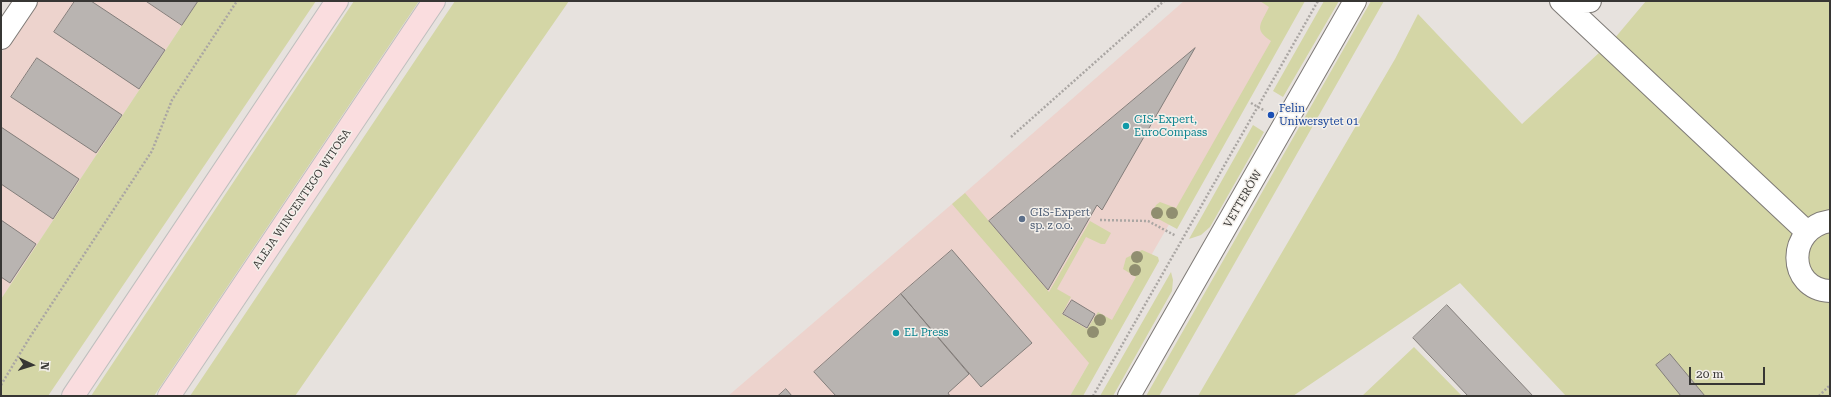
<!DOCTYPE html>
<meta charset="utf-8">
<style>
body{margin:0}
#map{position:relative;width:1831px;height:397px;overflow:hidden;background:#e7e2de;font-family:"Roboto Serif",serif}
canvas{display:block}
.frame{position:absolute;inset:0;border:2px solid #373634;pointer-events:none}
.north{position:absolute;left:12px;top:345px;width:40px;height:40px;-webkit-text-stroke:3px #f4f0eb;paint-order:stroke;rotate:94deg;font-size:11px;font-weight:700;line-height:16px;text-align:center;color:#373634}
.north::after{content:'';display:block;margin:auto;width:14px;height:18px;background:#373634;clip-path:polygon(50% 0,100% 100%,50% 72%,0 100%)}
.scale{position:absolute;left:1689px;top:367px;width:76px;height:18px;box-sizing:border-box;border:2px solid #373634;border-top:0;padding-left:5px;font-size:12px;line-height:14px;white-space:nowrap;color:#373634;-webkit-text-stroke:3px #f4f0eb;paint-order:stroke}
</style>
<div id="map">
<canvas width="1831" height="397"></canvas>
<div class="frame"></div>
<div class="north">N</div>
<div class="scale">20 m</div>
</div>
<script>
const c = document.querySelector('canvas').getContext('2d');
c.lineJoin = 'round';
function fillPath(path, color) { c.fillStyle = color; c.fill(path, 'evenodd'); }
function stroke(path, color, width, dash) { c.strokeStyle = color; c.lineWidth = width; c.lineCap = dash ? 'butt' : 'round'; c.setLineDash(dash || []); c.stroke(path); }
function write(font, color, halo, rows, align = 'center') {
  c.font = font + ' "Roboto Serif",serif'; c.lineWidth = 3; c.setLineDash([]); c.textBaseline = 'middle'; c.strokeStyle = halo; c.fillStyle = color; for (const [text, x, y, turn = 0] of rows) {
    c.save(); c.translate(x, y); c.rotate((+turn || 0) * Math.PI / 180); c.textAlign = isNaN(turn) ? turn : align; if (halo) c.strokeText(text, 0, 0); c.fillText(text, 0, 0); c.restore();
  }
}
const industrial = new Path2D(`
 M36,1h162l-197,298v-246z
 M1184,1h87l6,36 -207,359h-342l224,-192z`);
const green = new Path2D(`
 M198,1h118l-268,395h-47v-97z
 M354,1h65l-265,395h-63z
 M455,1h114l-274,395h-105z
 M1260,1h45l-128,228 -26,-14 5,-10 4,-3 16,6 95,-167c-18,-12 -10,-17 -2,-34z
 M1324,1h15l-56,96 -10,-6z
 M1371,1h13l-225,395h-13z
 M1646,1h184v395h-264l-106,-113 -167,113h-95l197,-337 23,-45 104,110 92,-85z
 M1253,125l11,7 -54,95 -9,8 -12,4z
 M965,193l84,99 41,-71 21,12 -6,11h-4l-15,-7 -29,52 14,8 -9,17 25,15 11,-17 14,8 24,-43 -13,-8 3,-11 16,-8 16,7 1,4 -76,135h-13l19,-33 -137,-159z
 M1171,272l2,8 -1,11 -59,105h-13z
 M1414,347l48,49h-100z`);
const building = new Path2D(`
 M75,1h16l74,49 -26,39 -85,-57z
 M146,1h52l-16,24z
 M1195,48l-93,162 -5,-5 -49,85 -59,-69z
 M37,58l85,57 -26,38 -85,-56z
 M1,127l78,52 -26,40 -52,-35z
 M1,220l35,24 -26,39 -9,-6z
 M952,250l80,93 -51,44 -80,-93z
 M901,294l68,80 -21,19 2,3h-114l-22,-24z
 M1072,300l23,14 -8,14 -24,-14z
 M1447,305l86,91h-65l-55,-58z
 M1670,354l35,42h-24l-25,-31z
 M786,389l6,7h-14z`);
const path = new Path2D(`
 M1251,103l14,8
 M1011,137l153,-136
 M1100,220l48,1 28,15
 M1,385l29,-48 122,-186 20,-51 65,-99
 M1093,396l225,-395
 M1819,396l11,-11`);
const minor = new Path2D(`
 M1561,1l246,231
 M1562,2l28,-1
 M1,38l25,-37
 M1830,221c-44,7 -43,68 0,70
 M1129,396l226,-395`);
const major = new Path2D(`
 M73,396l264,-395
 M169,396l265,-395`);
const trees = [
 [1157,213],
 [1172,213],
 [1137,257],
 [1135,270],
 [1100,320],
 [1093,332]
];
const markers = [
 [1271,115,4,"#1a4fb4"],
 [1126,126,4,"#0f9aa8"],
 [1022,219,4,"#5c6f8a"],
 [896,333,4,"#0f9aa8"]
];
const transitNames = [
 ["Felin",1279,109],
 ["Uniwersytet 01",1279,122]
];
const cultureNames = [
 ["GIS-Expert,",1134,120],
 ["EuroCompass",1134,133],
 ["EL Press",904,333]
];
const streetNames = [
 ["ALEJA WINCENTEGO WITOSA",302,199,-56],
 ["VETTERÓW",1243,199,-60]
];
const serviceNames = [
 ["GIS-Expert",1030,213],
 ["sp. z o.o.",1030,226]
];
fillPath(industrial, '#edd3cd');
fillPath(green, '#d4d6a6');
fillPath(building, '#b9b4b1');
stroke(building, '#837e7b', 1);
stroke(minor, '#7e7a76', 24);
stroke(major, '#bfbfbe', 24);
stroke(path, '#aaa6a3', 2.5, [2, 2]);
stroke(minor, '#fff', 22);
stroke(major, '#fadddf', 22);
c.fillStyle = '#908e70';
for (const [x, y] of trees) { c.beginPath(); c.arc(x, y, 6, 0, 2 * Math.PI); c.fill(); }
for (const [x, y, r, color] of markers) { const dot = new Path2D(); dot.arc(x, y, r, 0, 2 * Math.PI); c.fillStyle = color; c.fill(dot); stroke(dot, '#f4f0eb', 1.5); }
write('11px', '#164399', '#f4f0eb', transitNames, 'left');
write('11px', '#0d838f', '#f4f0eb', cultureNames, 'left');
write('11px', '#373634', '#f4f0eb', streetNames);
write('11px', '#4e5e75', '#f4f0eb', serviceNames, 'left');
</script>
